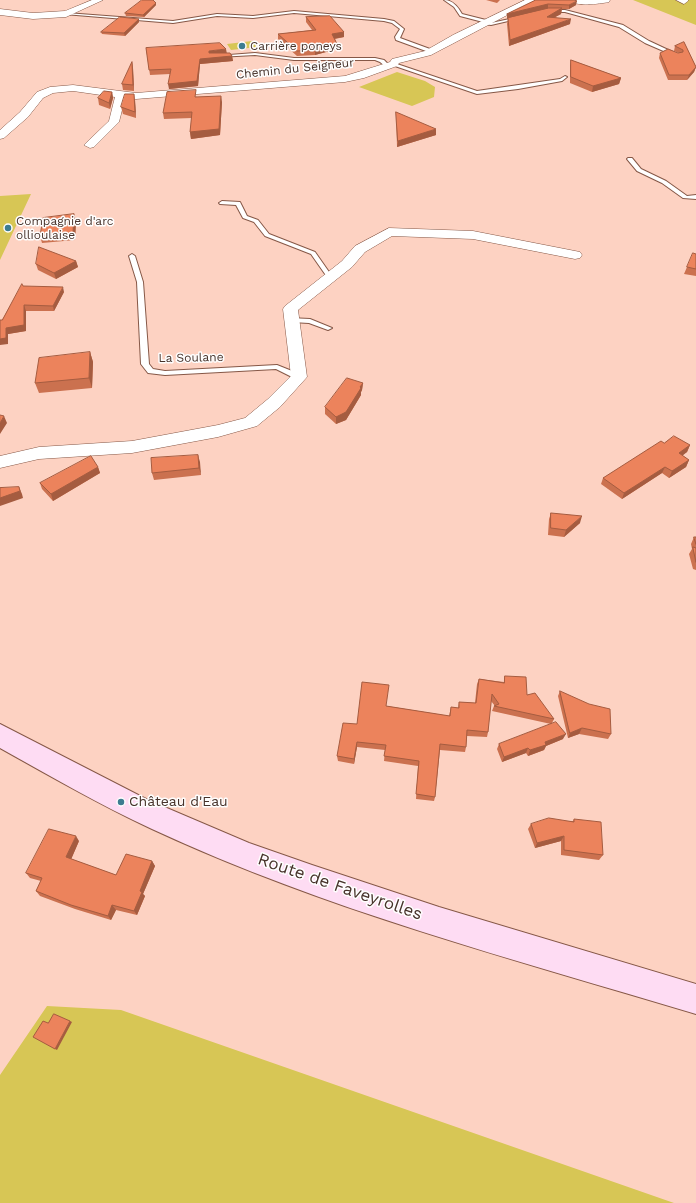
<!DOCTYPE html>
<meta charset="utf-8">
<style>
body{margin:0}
canvas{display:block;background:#fdd2c2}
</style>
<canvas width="696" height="1203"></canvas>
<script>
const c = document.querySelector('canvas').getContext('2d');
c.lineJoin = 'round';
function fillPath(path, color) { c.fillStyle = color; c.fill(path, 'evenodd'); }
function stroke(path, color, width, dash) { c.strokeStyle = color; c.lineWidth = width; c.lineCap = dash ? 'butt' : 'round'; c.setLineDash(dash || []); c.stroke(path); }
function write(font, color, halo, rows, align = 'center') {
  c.font = font + ' "Work Sans",sans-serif'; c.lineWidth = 3; c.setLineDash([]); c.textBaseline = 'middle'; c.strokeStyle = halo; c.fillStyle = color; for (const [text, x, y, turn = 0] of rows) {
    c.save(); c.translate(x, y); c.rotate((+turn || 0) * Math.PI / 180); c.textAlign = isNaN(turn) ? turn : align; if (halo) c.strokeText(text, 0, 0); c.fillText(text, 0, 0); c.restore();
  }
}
const green = new Path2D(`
 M633,0h63v25z
 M252,41l5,6 -26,3 -4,-6z
 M397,72l28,9 10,6 -1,10 -22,9 -53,-19z
 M31,194l-31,66v-64z
 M47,1006l74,4 553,193h-674v-128z`);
const lane = new Path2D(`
 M444,0c9,0 14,7 18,14l24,6 1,2 4,1 28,-6 2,1 -30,7 -6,-1 -2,-2 -23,-6 -6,-9z
 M548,10h17l58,15 26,16 30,14 -4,1 -30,-13 -26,-16 -54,-15h-18z
 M294,11l90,8 10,2 10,8 -4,9 30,11v4l-4,1v-3l-30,-11 -1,-3 5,-8 -8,-6 -8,-2 -90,-8 -41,5 -36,-2 -44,7 -109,-9 2,-1 107,8 44,-7 36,2z
 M255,53l39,5h81l9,2 6,6 -4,1 -6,-5 -5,-2h-81l-39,-5 -37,2 -2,-1z
 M394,63l83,28 83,-12 5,-3 2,1 -5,4 -44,8 -41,5 -85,-29z
 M628,158h4l9,11 25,12 21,15 9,-1v4l-13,-1 -21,-15 -25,-12 -10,-12z
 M222,201l18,1 7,14 11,4 11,14 46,18 14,20 6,5 -3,2 -7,-5 -14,-20 -46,-18 -11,-14 -11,-4 -7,-13 -16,-1 -1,-1z
 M132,254l3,2 8,26 6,82 4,5 12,2 112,-6 25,10v4h-6l-20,-10 -111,6 -17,-2 -7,-9 -4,-82 -8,-26z
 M289,318l21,1 22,9 -4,2 -19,-7 -17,-1 -4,-2z`);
const street = new Path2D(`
 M92,0h11l-37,17 -33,2 -33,-4v-6l33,4 32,-2z
 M525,0h11l-105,55 -32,8 -2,3 -33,12 -19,4 -209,17 -11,-1 -6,24 -25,25 -4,1 -6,-3 25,-24 6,-24 -42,-6 -20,2 -10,5 -15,19 -24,21 -4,1v-9l20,-18 17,-20 13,-5 23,-2 63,8 209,-17 45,-14 2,-3 33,-8 28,-16z
 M567,0h43l-1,2c-10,2 -34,5 -42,-2z
 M676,0h12v1l-4,3z
 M389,228l84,3 102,20 5,1 2,3 -2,3 -5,1 -102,-20 -81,-3 -27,16 -13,15 -54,43 9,67 -27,30 -23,19 -39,11 -86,16 -93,6 -39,9v-12l39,-9 93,-6 86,-16 27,-7 23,-19 23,-23 -8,-67 2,-3 57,-45 13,-15z`);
const secondary = new Path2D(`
 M0,724l148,76 101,43 63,22 127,42 257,77v30c-183,-55 -370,-104 -544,-185 -52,-24 -102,-53 -152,-81z`);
const wall = new Path2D(`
 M486,0h14l-3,3z
 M536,0l40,5 -7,4h-7l-1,5 -6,3 15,7 -61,22 -2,-22 1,-6 -1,1v-5z
 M156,3v2l-12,12 -18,-1 -1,-3z
 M306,17l38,15v5l-9,2 2,5v5l-22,6 -18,1 -19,-17v-5l34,-4 -6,-8z
 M139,19v3l-14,14 -23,-2 -1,-2z
 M684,42l12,25 -2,5 -7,8h-19l-9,-22 1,-5h19l-5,-2 1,-5z
 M146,48l81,5 5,3 1,5 -33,3 -2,22 -29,3 1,-15 -20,1z
 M571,60l50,18 -2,6 -27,8 -22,-9v-17z
 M132,62l1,6 1,23 -11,-1 -1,-6z
 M112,92l1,6 -3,11 -11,-4 -1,-7z
 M197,96l-1,1 26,5 -2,33 -29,4 -1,-7 2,-14 -28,1 -1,-6z
 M135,100l1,18 -13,-4 -2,-7z
 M396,112l40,23 -39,12z
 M76,221l-1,19 -33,3 -2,-7z
 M696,254v22l-12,-2 3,-7z
 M76,261l2,6 -22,12 -18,-9 -2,-6z
 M23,286l41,6 -10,19h-28v20l-18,3v10l-6,-24z
 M90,352l3,10 -1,26 -53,5 -4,-10z
 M363,383l-1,7 -1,2v3l-15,25 -10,4 -11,-10v-7z
 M664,443l26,2 -3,7 -5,3 7,5 -3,7 -17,11 -7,-5 -40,26 -21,-15 2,-6z
 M198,455l3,20 -47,5 -2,-7z
 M98,467l2,6 -47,28 -11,-12 -2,-6z
 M551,513l29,10 -16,14 -16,-2 1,-16z
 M694,537h2v33l-3,-1 -4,-15 3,-5 -1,-5z
 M505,676l49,43 -2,4 11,16 -17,7 -2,4 -16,6 -2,-3 -24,9 -5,-13 2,-5 52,-20 -59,-13 2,-5h1l-4,-5 -3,31 -1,5 -20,-1 -1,11 -1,5 -25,-2 -5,47 -1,4 -18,-2 2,-33 -34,-5 1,-11 -28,-3 -3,17 -16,-3 -1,-5 20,-32 30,-18 62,10 2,-9 7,1 1,-6 16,1 2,-19 2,-5 25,3z
 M560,691l51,43 -3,5 -29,-5 -11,4 -10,-42z
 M574,819l29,36 -4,5 -38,-5v-14l-26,7 -7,-19 3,-5 42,-3z
 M79,841l-8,18 45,16 36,-14 3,5 -12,28 2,2 -8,19 -21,-5 -5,10 -36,-11 -35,-13 -4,-5 5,-10 -11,-3 -4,-5z`);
const shadedWall = new Path2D(`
 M577,1l-1,4 -7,4v-4z
 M156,3v2l-12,12 -1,-2z
 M548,4v5l-41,10v-5z
 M562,8l-1,6 -15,8 1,-5z
 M139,19v3l-14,14 -1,-3z
 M571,19l-1,5 -61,22 1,-6z
 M344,32v5l-12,2v-5z
 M337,44v5l-22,6v-5z
 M226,49l1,5 5,2 1,5 -33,3 -2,22 -29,3 -1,-5 32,-25 9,-6v-2z
 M132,62l1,6 1,23 -1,-6z
 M696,67l-2,5 -7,8 2,-5z
 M621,78l-2,6 -27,8 1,-6z
 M112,92l1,6 -3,11 -1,-6z
 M134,94l1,6 1,18 -1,-6z
 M221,96l1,6 -2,33 -29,4 -1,-7z
 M436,129v6l-39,12 1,-6z
 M74,214l2,7 -1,19 -2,-7z
 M76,261l2,6 -22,12 -2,-6z
 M63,287l1,5 -10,19 -1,-5z
 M24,305l2,6v20l-18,3v10l-8,1v-6l6,-11z
 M90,352l3,10 -1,26 -3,-10z
 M363,383l-1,7 -1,2v3l-15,25 -10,4v-7l24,-30z
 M4,416l3,7 -7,11v-11z
 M690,445l-3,7 -10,8 2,-7z
 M198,455l2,7 1,13 -2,-7z
 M689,460l-3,7 -17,11 3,-7z
 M98,467l2,6 -47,28 -2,-7z
 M665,467l-3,6 -40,26 2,-6z
 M19,487l3,7 1,4 -23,8v-8z
 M582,516l-2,7 -16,14 2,-7z
 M582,728l-3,6 -11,4 2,-5z
 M566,734l-3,5 -17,7 -2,4 -16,6 2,-6 15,-8z
 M357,742v5l-3,17v-5z
 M528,748l-2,5 -24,9 2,-5z
 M76,836l3,5 -9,21 -4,-5z
 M564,836l-3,5 -26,7 2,-5z
 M152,861l3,5 -12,28 2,2 -8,19 -3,-4 6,-20z
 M112,905l4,5 -5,10 -3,-4z
 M70,1021l2,1 -15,28 -2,-1z`);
const building = new Path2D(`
 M142,0h11l3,3 -13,12 -18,-2z
 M536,0h38l3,1 -8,4 -21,-1 -41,10z
 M549,8h13l-15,9 24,2 -61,21 -2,-22z
 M330,16l14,16 -12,2 5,10 -22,6 -18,1 -19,-17 38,-4 -10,-13z
 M120,17l19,2 -15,14 -23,-1z
 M684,42l12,25 -7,8h-20l-9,-22 8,-4 10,4 5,-1v-2l-8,-4z
 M220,43l6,6 -17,2v2h21l2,3 -32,3 -3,22 -29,3 3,-15 -22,1 -3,-22z
 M571,60l50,18 -28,8 -22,-9z
 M132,62l1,23 -11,-1z
 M196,90l-1,7 26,-1 -2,33 -29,3 2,-20 -29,1 4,-21z
 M104,91l8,1 -3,11 -11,-5z
 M125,94h9l1,18 -14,-5z
 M396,112l40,17 -38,12z
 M74,214l-1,19 -33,3 3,-18z
 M39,247l37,14 -22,12 -18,-9z
 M693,253l3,1v15l-9,-2z
 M22,284l1,2 40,1 -10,19 -29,-1v20l-18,3v10l-6,1v-19h2z
 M90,352l-1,26 -54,5 4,-25z
 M347,378l16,5 -3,4 1,1 -15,24 -10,5 -11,-10z
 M0,415l4,1 -4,7z
 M674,436l16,9 -11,8 10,7 -17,11 -7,-4 -41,26 -21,-15 58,-37 3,2z
 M198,455l1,13 -47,5 -1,-15z
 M91,456l7,11 -47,27 -11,-11z
 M19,487l1,4 -20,7v-10z
 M551,513l31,3 -16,14 -15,-2z
 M694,537h2v7z
 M693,547l3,1v14z
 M505,676l21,1 1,18 8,-2 19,26 -60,-13 5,-2 -7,-10 -4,38 -21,-2 -1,17 -26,-3 -5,53 -19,-3 3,-33 -35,-5 2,-11 -29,-3 -3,17 -17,-3 6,-33 14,1 5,-42 27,3 -3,21 64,10 1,-9 8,1v-6l17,1 3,-24 25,4z
 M560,691l29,13 21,5 1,25 -29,-6 -12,5z
 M556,722l10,12 -21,8 1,3 -16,5 -2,-2 -24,9 -5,-13z
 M549,818l25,4v-3l27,3 2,33 -39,-5v-14l-27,7 -6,-19z
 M49,829l27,7 -10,21 50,18 10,-21 26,7 -12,30 2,1 -8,19 -22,-6 -4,11 -37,-11 -35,-14 6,-13 -16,-5z
 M54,1014l16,7 -15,28 -22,-12 10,-16 5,2z`);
const markers = [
 [242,46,4,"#3c7c90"],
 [8,228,4,"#3c7c90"],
 [121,802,4,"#3c7c90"]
];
const farPoinames = [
 ["Carrière poneys",250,46],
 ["Compagnie d'arc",16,221],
 ["ollioulaise",16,235]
];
const farStreetnames = [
 ["Chemin du Seigneur",295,69,-6],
 ["La Soulane",191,358,-1]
];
const poiNames = [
 ["Château d'Eau",129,802]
];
const nearStreetnames = [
 ["Route de Faveyrolles",340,887,19]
];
fillPath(green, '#d7c655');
stroke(lane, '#865847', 2);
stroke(street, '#865847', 1);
stroke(secondary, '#865847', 2);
fillPath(lane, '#fff');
fillPath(street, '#fff');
fillPath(secondary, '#fedcf3');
fillPath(wall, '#cb714f');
fillPath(shadedWall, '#a55c40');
fillPath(building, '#ec835c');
stroke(building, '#a55c40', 1);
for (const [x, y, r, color] of markers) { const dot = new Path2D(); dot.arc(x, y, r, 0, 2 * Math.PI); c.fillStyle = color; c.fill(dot); stroke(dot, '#fefefe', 1.5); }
write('12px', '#47322a', '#fefefe', farPoinames, 'left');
write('12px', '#47322a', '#fefefe', farStreetnames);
write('14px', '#47322a', '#fefefe', poiNames, 'left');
write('17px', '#47322a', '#fefefe', nearStreetnames);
</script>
